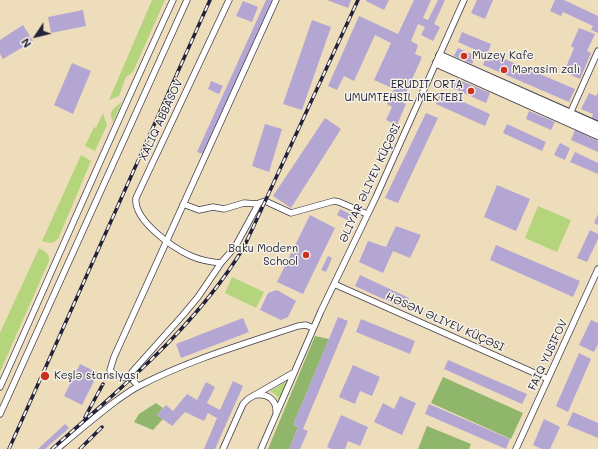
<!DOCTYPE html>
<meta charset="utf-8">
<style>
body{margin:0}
#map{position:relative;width:598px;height:449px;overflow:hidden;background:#edb;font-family:Mali,sans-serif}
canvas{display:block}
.north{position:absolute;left:16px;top:16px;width:40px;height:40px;-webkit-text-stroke:3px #f7f3e8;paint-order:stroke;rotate:235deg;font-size:11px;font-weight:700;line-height:16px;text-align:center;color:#22223b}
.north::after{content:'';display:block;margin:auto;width:14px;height:18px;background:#22223b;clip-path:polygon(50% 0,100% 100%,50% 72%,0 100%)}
</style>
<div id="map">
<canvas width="598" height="449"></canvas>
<div class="north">N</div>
</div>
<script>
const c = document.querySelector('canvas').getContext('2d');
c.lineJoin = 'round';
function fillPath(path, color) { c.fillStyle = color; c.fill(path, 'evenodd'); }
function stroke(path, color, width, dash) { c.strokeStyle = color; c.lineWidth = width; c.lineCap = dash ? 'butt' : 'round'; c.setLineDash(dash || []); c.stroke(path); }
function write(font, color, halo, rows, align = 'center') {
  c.font = font + ' Mali,sans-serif'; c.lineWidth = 3; c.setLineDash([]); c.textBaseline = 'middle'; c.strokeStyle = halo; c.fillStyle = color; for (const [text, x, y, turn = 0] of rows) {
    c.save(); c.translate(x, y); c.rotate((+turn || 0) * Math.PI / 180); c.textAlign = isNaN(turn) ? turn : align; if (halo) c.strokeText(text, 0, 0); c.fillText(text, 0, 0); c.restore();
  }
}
const green = new Path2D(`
 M152,0h13l-32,72 -7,5 -7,19 -10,4z
 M122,102l-9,20c-5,-11 0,-13 9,-20z
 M103,113l4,12 -12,26 -10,-5 9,-19 2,1z
 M81,155l10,6 -32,76c-5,8 -9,6 -17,4z
 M538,206l33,14 -14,32 -32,-14z
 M39,248c6,4 11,5 10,13l-49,111v-39z
 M232,277l32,15 -8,16 -31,-15z
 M287,381l-8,19 -3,-5 -6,-4z`);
const forest = new Path2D(`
 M315,336l14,3 -36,86 5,2 -9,22h-21z
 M443,377l80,36 -12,26 -80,-36z
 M156,403l7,5 -6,7 6,4 -10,11 -19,-8 5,-8z
 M427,426l44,18 -2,5h-51z`);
const building = new Path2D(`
 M266,0h7l-70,154 -6,-2z
 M327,0h24l-3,8z
 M366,0h23l-5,10 -18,-9z
 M414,0h17l-8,18 5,2 10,-20h7l-11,24 6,3 -7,14 -12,-6 4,-8 -7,-3 -7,17 7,4 -3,9 7,3 -17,38 -2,-1 -3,7 6,3 -9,21 -11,-5 6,-13 -5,-3 7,-15 -20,-9 17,-37 -16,-8 -21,46 -10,-5 -7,14 -9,-4 31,-70 39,18z
 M477,0h16l-8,19 -14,-6z
 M555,0h9l34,16v17l-7,-3 2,-4 -30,-14 -2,4 -11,-5z
 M243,1l15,6 -6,15 -16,-6z
 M83,10l3,16 -35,7 -3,-16z
 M312,20l19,7 -29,83 -19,-6z
 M23,25l10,16 -30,18 -3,-5v-14z
 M579,28l16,6 -8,17 4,2 -11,26 -16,-7 10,-24 -3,-2z
 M462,32l29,12 -3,8 87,37 -6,13 -86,-37 4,-10 -29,-13z
 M458,48l18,8 -4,8 -18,-8z
 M72,63l19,8 -18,43 -19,-9z
 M457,79l33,14 -4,10 -33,-15z
 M211,81l12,5 -4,8 -11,-5z
 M441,92l49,22 -5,12 -49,-22z
 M598,92v29l-6,-3 1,-4 -12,-5 8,-16 7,3z
 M529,111l26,11 -4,8 -25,-11z
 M426,113l12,5 -40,85 -13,-5z
 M325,118l16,11 -50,79 -18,-12z
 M265,124l17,5 -13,43 -17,-6z
 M507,124l39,18 -4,9 -39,-18z
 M575,130l23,11v11l-27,-12z
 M560,143l10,5 -5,12 -11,-5z
 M575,152l23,11v11l-28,-12z
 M497,185l33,14 -14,32 -32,-14z
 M340,209l12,6 -3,6 -12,-6z
 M598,214v11l-4,-2z
 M310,215l25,13 -32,66 -26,-12z
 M396,226l25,9 -11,23 -17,-7 -10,22 -24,-11 9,-21 18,6z
 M590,230l8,4v5l-11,23 -10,-4z
 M496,245l84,36 -7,16 -83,-37z
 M328,256l4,2 -6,14 -5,-2z
 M360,275l49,23 -4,11 -50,-23z
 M277,290l19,11 -8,16 -7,3 -21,-10 8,-17z
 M338,317l10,4 -45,108 5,2 -8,18h-11l9,-22 -5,-2z
 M243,318l6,14 -68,26 -5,-14z
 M361,319l54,22 -5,13 -54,-22z
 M591,320l7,3v21l-4,8 -15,-7z
 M579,353l12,6 -23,53 -12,-6z
 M448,360l79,34 -5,10 -78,-35z
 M80,364l18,9 -16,32 -18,-9z
 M353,365l27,12 -8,19 -12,-5 -5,13 -16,-7z
 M233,381l10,5 -28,63h-11l13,-31 -9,-5 -4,8 -19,-9 -13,14 -15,-11 9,-10 7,6 14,-17 10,6 9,-18 9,5 -8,16 13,7z
 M400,396l16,7 -14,32 -28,-13 9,-19 11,6z
 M429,404l81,35 -4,10 -81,-35z
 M573,412l25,11v15l-31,-13z
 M341,415l27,12 -8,19 -12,-5 -3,8h-13l-5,-2z
 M544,419l16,8 -10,22h-8l-9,-4z
 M65,424l4,4 -24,21h-7z`);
const minor = new Path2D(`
 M569,116l29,-65
 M183,204l16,6 14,-3 11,2 20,-6 14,1
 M221,263c-10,-1 -21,-3 -30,-7 -18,-8 -58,-36 -55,-58l93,-198
 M334,284l214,95
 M131,378c-9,-1 -15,1 -21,-8l4,-13 162,-357
 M138,386l-7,-8 1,-6 51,-57 15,-18 23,-34 14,-16 24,-44 6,-2 26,12 43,-12 5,1 28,12
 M0,387c58,-129 114,-259 173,-387
 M256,395c12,-2 21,6 20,17
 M0,414l187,-414
 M57,449c19,-16 39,-33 59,-48 7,-5 15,-11 23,-15 50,-26 105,-42 159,-60l8,-1 7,3
 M223,449l20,-45 5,-5 45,-26
 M261,449l60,-138 55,-114 88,-197
 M516,449l82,-180`);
const primary = new Path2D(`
 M440,56l158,70
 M437,63l161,72`);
const rail = new Path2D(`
 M85,417l18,-33
 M9,449l201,-449
 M52,449c70,-62 143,-121 192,-202l114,-247
 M80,449l22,-22`);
const markers = [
 [464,56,4,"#c8321e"],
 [504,70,4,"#c8321e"],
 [471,91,4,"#c8321e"],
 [306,255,4,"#c8321e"],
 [45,376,5,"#c8321e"]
];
const poiNames = [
 ["Muzey Kafe",472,56],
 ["Mərasim zalı",512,70],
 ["ERUDIT ORTA",463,85,"right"],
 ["UMUMTEHSIL MEKTEBI",463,98,"right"],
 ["Baku Modern",298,249,"right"],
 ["School",298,262,"right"],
 ["Keşlə stansiyası",54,376]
];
const streetNames = [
 ["XALIQ ABBASOV",161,120,-65],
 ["ƏLIYAR ƏLIYEV KÜÇƏSI",370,183,-65],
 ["HƏSƏN ƏLIYEV KÜÇƏSI",445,322,24],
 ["FAIQ YUSIFOV",548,355,-65]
];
fillPath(green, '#b5d57d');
fillPath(forest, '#90b66c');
fillPath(building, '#b4a6d3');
stroke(minor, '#413e4e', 7);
stroke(primary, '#413e4e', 10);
stroke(minor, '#fff', 5.5);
stroke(primary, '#fff', 8);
stroke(rail, '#22223b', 3.5);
stroke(rail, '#f7f3e8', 2, [6]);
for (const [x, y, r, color] of markers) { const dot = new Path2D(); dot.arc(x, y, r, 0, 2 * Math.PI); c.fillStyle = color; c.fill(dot); stroke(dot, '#f7f3e8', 1.5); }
write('11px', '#22223b', '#f7f3e8', poiNames, 'left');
write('11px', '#22223b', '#f7f3e8', streetNames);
</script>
